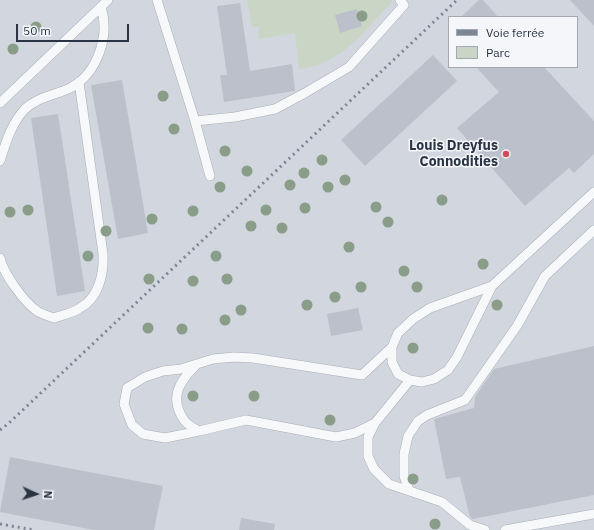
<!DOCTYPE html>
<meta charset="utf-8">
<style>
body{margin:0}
#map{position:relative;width:594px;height:530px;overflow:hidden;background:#e4e7ec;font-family:"IBM Plex Sans",sans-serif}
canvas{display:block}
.legend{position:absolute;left:448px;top:16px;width:130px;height:52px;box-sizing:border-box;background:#f4f6f9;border:1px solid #a4a8b1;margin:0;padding:5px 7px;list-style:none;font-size:12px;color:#2b3445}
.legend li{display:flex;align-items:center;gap:8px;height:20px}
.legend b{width:20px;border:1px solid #a4a8b1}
.north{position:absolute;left:16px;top:474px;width:40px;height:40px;-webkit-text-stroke:3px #f4f6f9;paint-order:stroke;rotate:93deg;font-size:11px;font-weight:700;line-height:16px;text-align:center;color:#2b3445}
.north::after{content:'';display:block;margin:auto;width:14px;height:18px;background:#2b3445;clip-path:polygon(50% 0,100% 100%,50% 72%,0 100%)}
.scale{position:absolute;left:16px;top:24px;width:113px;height:18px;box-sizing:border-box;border:2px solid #2b3445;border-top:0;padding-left:5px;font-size:12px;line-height:14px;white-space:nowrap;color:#2b3445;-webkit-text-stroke:3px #f4f6f9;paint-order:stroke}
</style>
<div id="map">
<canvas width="594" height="530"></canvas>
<ul class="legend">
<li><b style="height:5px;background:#7d8696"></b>Voie ferrée</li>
<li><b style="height:11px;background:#c9d6c5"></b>Parc</li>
</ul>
<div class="north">N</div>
<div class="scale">50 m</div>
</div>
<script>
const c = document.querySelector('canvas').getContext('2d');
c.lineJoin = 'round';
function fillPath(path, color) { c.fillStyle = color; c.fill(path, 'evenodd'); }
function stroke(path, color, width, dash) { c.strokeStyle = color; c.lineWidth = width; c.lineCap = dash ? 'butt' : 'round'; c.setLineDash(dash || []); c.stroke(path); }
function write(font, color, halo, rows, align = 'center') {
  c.font = font + ' "IBM Plex Sans",sans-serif'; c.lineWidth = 3; c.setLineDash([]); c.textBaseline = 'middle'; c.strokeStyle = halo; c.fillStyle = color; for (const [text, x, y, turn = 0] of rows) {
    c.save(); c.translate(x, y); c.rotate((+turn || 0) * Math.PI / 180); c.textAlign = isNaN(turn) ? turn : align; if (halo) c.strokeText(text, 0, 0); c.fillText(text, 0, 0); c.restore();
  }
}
const built = new Path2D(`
 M0,0h594v530h-594zM449,17h128v50h-128z`);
const green = new Path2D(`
 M247,0h144l1,2c-26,27 -52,64 -93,67l-4,-36 -37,6 1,-12h-7z`);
const building = new Path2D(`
 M479,0h4l15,17h-37z
 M570,0h24v26z
 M240,3l10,68 42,-7 3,27 -71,11 -4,-27h7l-10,-69z
 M357,9l5,17 -22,7 -5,-18z
 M433,55l24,26 -92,85 -24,-26z
 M476,67h68l50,54v33l-20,19 -5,-5 -44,38 -68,-78 42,-36z
 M122,80l26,153 -30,6 -27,-154z
 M58,114l27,177 -28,5 -26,-178z
 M358,308l5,22 -32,6 -4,-22z
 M594,346v149l-121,24 -3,-2 -10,-40 -14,2 -12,-60 40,-11 1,-11 19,-28z
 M10,457l153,29 -9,44h-60l-94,-18z
 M241,518l34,6 -1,6h-35z`);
const service = new Path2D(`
 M157,0l38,121 40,-4 40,-8 30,-16 44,-26 55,-62 -4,-5
 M0,103l108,-103
 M195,121l15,55
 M0,161c6,-19 11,-37 25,-52 12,-12 32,-14 47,-22 26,-15 38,-52 29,-80
 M0,258c3,15 24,44 37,53 5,3 11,5 17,7 8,-3 19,-5 26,-10 19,-10 24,-35 23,-54l-24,-172
 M392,347v15l6,12 12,6 12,2 12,-3 14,-9 9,-13 35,-71 102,-94
 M195,366c-16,16 -26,32 -11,54 3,5 10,8 15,11l47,-11 90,17 19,-4 20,-10 35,-43
 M375,423l-7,14v19l6,13 15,15 53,18 28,23 15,5
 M199,431l-34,7 -22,-4 -11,-9 -8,-21 3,-16 18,-11 18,-6 18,-2 32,-10 21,-2 19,1 109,17 30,-28 6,-14 15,-14 17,-11 62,-22
 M409,490l-5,-14v-22l4,-18 10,-15 9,-6 38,-15 52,-74 28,-50 49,-46
 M505,530l89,-16`);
const rail = new Path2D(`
 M0,430l9,-7 448,-423
 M0,524l34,6`);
const trees = [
 [362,16],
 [36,27],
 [13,49],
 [163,96],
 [174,129],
 [225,151],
 [322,160],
 [247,171],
 [304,173],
 [345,180],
 [290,185],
 [220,187],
 [328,187],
 [442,200],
 [376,207],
 [305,208],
 [28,210],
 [266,210],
 [193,211],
 [10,212],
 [152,219],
 [388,222],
 [251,226],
 [282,228],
 [106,231],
 [349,247],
 [88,256],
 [216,256],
 [483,264],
 [404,271],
 [149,279],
 [227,279],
 [193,281],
 [361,287],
 [417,287],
 [335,297],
 [307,305],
 [497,305],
 [241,310],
 [225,320],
 [148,328],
 [182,329],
 [413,348],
 [193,396],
 [254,396],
 [330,420],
 [413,479],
 [435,524]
];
const markers = [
 [506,154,4,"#d1495b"]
];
const poiNames = [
 ["Louis Dreyfus",498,146],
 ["Connodities",498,162]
];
fillPath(built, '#d2d6de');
fillPath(green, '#c9d6c5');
fillPath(building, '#bbc0ca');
stroke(service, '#a9aeb7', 10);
stroke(service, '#f7f8fa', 9);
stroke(rail, '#7d8696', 3, [2, 4]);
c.fillStyle = '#899d89';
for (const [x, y] of trees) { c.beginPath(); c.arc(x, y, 5.5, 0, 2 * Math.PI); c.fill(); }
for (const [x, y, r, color] of markers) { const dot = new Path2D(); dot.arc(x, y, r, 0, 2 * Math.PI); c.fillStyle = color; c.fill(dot); stroke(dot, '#f4f6f9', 1.5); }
write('bold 14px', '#2b3445', '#f4f6f9', poiNames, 'right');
</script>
